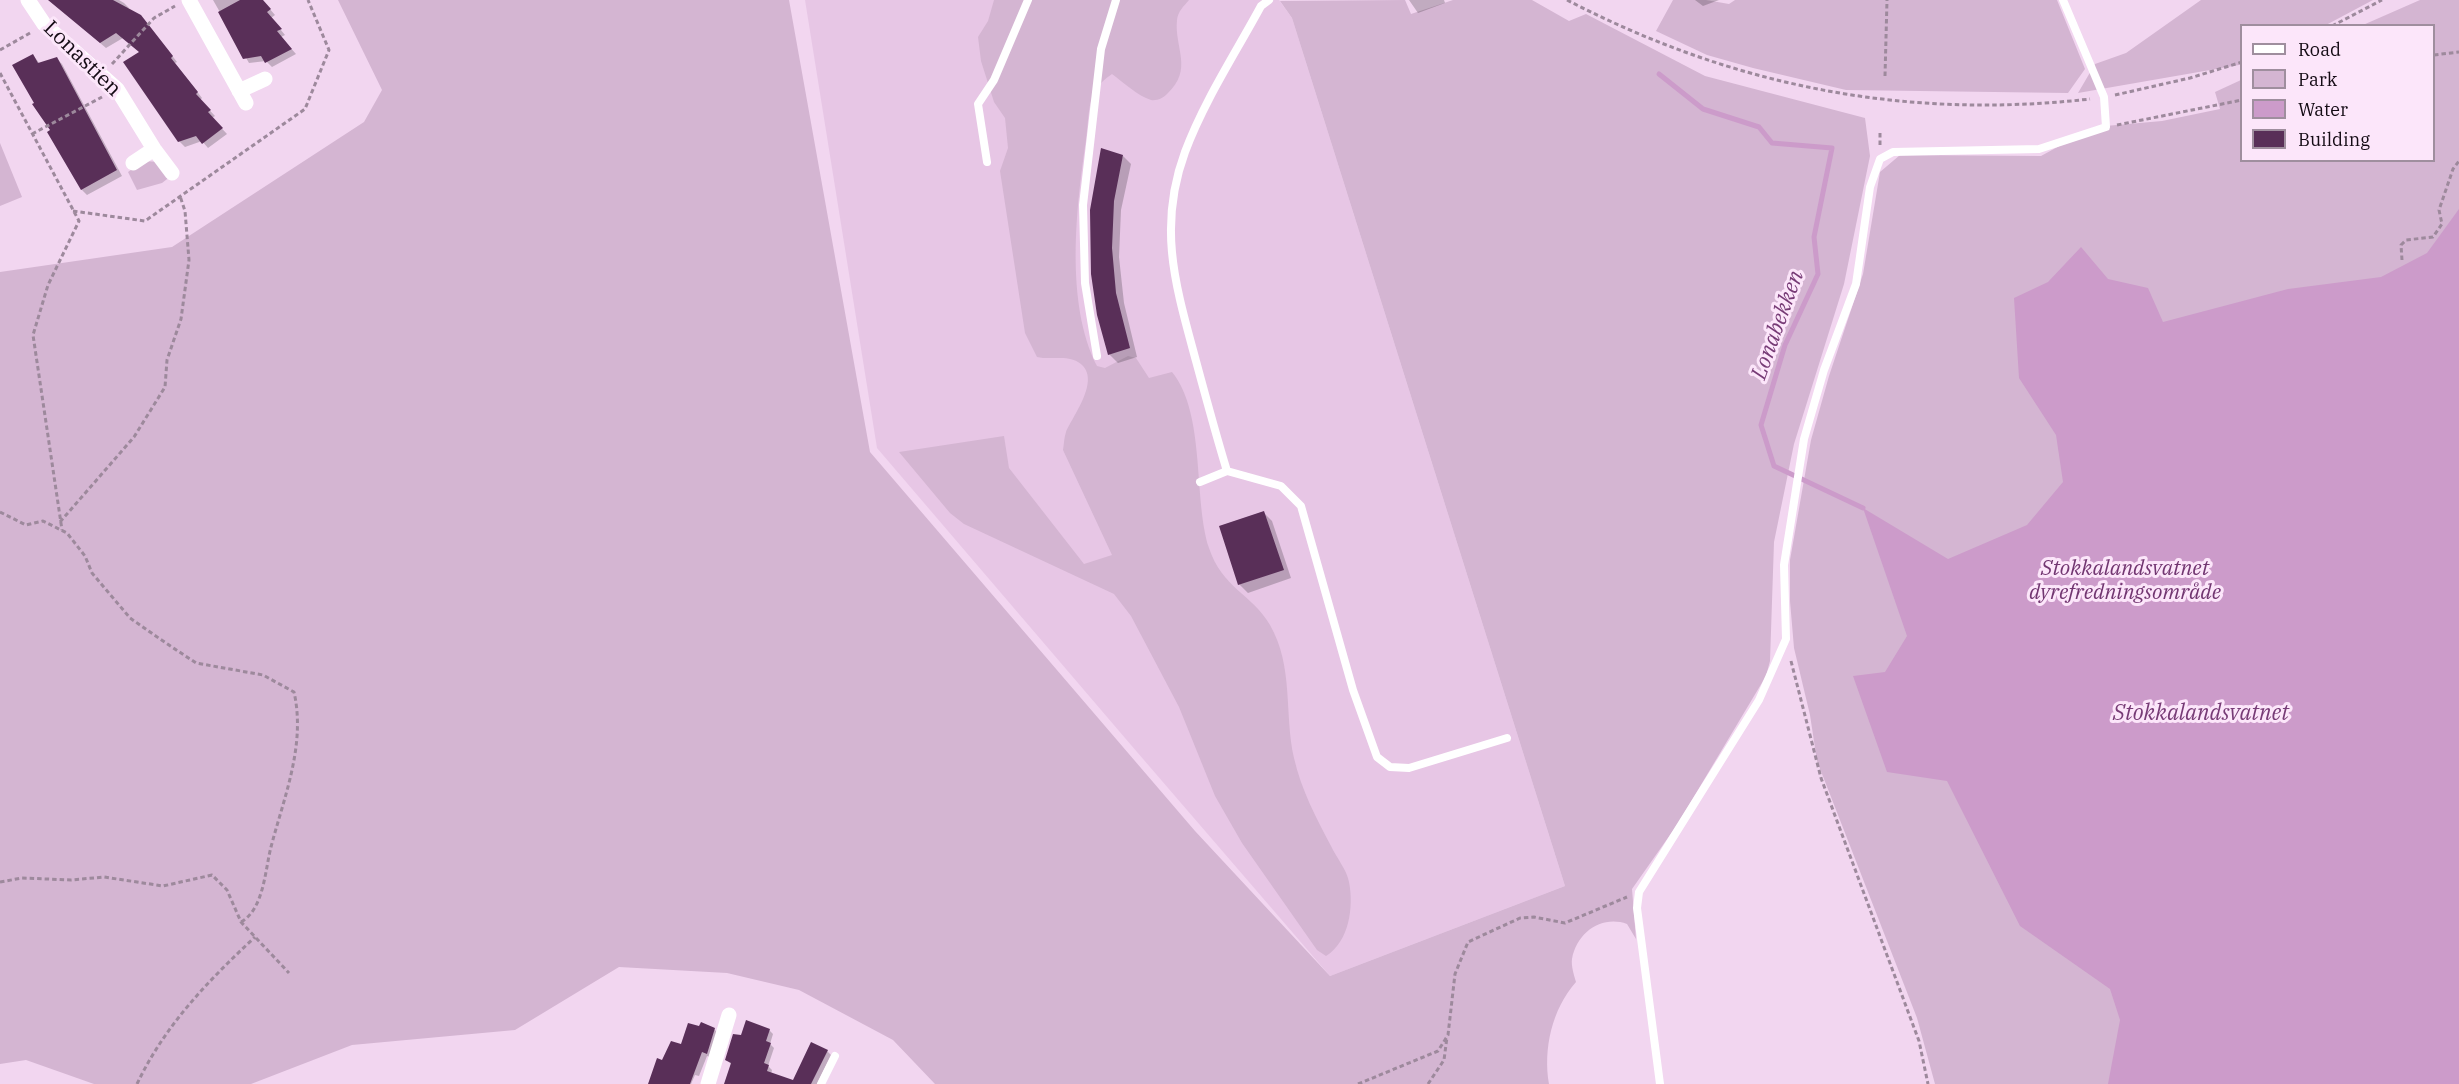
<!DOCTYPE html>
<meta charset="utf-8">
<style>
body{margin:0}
#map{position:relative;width:2459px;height:1084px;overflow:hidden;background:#f2d6f0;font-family:"IBM Plex Serif",serif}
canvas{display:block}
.legend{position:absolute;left:2240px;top:24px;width:195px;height:138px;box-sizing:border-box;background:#fce6fa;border:2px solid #9f8e9e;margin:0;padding:8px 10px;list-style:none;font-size:18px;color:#140b14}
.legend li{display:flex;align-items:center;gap:12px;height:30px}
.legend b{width:30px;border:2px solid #9f8e9e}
</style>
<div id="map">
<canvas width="2459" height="1084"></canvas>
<ul class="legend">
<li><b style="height:8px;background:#fff"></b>Road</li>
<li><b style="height:16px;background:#d4b5d2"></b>Park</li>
<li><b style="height:16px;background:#cc9bca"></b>Water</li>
<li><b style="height:16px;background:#592f58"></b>Building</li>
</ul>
</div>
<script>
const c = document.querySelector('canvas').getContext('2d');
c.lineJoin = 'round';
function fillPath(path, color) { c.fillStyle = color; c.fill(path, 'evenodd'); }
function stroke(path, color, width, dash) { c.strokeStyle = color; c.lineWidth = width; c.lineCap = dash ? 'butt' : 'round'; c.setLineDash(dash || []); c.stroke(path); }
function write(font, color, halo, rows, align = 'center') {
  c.font = font + ' "IBM Plex Serif",serif'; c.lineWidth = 6; c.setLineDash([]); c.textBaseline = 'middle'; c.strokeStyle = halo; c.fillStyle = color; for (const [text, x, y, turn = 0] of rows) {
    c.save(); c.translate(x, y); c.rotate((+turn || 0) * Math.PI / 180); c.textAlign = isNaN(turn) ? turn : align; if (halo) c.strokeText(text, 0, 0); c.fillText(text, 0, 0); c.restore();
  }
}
const built = new Path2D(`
 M805,0h474l13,18 273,868 -235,90 -199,-231 -254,-297z`);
const green = new Path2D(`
 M338,0h451l81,452 325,379 135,145 235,-90 -273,-868 -12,-17 125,-1 6,14 42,-14h79l37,21 17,-7 119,62 160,42 5,38 -26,128 -50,160 -20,98 -4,119 -4,15 -89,149 -45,64 4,50 -9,-15c-25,-9 -50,8 -55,35 -1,7 2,16 4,23 -24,27 -33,67 -27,102h-614l-42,-44 -94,-50 -72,-17 -108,-6 -104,63 -163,15 -101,39h-157l-68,-24 -26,4v-792l172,-25 192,-125 18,-32z
 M994,0h195c-5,6 -11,11 -12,20 -3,28 17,49 -10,74 -4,4 -10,7 -16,6 -13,-4 -28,-18 -39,-26 -7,5 -16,12 -19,20 -5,13 -5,32 -7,46 -10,68 -21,163 11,226l8,2 23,-12 8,2 13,20 23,-6c34,42 21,126 37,176 13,40 43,46 61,77 24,42 14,89 24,133 7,31 22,60 37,88 5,11 16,24 18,36 5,25 0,60 -23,74l-9,-6 -75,-107 -27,-47 -36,-89 -48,-91 -17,-22 -150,-70 -14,-11 -51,-61 105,-16 5,32 75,96 28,-9 -49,-105c1,-6 1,-12 3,-18 8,-18 37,-55 12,-70 -11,-7 -28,-2 -41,-5l-12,-24 -25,-162 8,-23 -3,-30 -11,-16 -13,-41 -3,-24 10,-16z
 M1673,0h33l23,4 6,-4h322l28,69 -17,24 -222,-3 -93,-22 -46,-13 -51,-24z
 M2201,0h172l-47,25 -84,1 -1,38 -2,1 -161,28 17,-29 31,-11z
 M2420,0h39v1084h-524l-18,-66 -100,-257 -7,-46 -16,-67 -4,-47v-41l21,-120 18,-64 34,-102 17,-102 20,-17 141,1 53,-29 68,-6 58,-12 -5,-17 26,-12 1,80h192v-134l-71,-1z
 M0,143l22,54 -22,9z
 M144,161l15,1 12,14 -9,7 -25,7 -9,-18z`);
const water = new Path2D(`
 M2459,209v875h-351l12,-64 -10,-31 -90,-63 -73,-145 -60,-9 -34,-96 32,-4 22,-36 -44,-128 85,51 79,-34 36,-43 -7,-47 -37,-57 -5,-80 34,-16 33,-35 27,32 40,9 15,34 125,-33 93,-12 46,-24z`);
const shadow = new Path2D(`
 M49,0h70l5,3 5,5 -2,1 19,13 31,40 -2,1 27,35 -2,2 15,16 -3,2 15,16 -19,14 -6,-7 -17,6 -6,-6 -39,-89 -17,-14 -17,10z
 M213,0h49l13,15 -4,3 14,17 -4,2 15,17 -24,13 -6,-6 -17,2z
 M1409,0h35l1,3 -27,10z
 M1695,0h24l-16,6z
 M33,55l7,9 17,-5 5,5 60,112 -35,19 -5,-5 -30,-59z
 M1123,156l8,8 -10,46 -2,47 5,46 13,54 -19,6 -9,-9 -18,-129z
 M1264,513l8,8 19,57 -43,15 -9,-9z
 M714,1029l5,5 -7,24 -5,-2 -8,20 -4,-1 -4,9h-38l10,-22 18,-16z
 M769,1030l4,4 -3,10 4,4 -6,18 4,4 -1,4 23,7 33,-30 4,4 -14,29h-90l4,-20 -4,-4 15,-24z`);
const stream = new Path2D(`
 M1659,74l44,35 56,18 13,16 60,5 -18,89 4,37 -33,71 -24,80 13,41 89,42`);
const building = new Path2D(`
 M48,0h65l28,15 32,41 -2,2 27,34 -2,2 15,16 -3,2 15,16 -21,16 -6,-8 -18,6 -55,-80 16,-10 -23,-19 -16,10z
 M240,0h23l8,9 -4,3 15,17 -5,2 15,18 -27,14 -4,-7 -18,3 -25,-47z
 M33,54l5,9 19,-6 60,113 -36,20 -34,-58 3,-2 -18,-26 2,-1 -22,-38z
 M1101,148l22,7 -9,46 -2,47 4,45 14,55 -22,7 -11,-40 -6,-41 -1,-64z
 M1264,511l20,59 -46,15 -19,-59z
 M746,1020l24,9 -4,12 5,2 -7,20 5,2 -2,6 26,9 18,-38 17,8 -17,34h-87l7,-21 -6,-3 8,-26 8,1z
 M701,1022l14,6 -8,26 -5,-2 -12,32h-42l9,-26 5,2 9,-19 10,3 7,-21 11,3z`);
const path = new Path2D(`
 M1567,0c166,86 337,120 523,99
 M2332,26l50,-26
 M0,50l30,-17
 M2434,55l25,-3
 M112,64l42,-46 21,-12
 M0,73l79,148 -31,64 -15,50 29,195
 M1885,76l2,-76
 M2115,95l75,-17 52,-16
 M2117,125l125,-25
 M1880,133v12
 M32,134l70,-37
 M73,211l72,10 160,-112 24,-59 -21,-50
 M2402,260l-1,-15 5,-5 27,-3 9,-13 -3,-14 14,-41 6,-8
 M0,512l26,13 17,-4 24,12 18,23 7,17 38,45 30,21 36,24 67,12 31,17c12,53 -10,105 -23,155 -6,23 -7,62 -30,75
 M60,522l74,-85 31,-50 2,-27 14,-41 8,-59 -4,-49 -5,-15
 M1791,661l30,117 98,263 9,43
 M0,882l22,-4 49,2 33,-3 59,9 49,-11 15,15 14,32 48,51
 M137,1084c28,-59 71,-103 118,-147
 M1358,1084l80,-33 10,-16 7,-61 13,-32 52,-24 14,-1 31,6 62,-26
 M1428,1084l16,-24 3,-23`);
const lane = new Path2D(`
 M987,162l-9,-58 16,-24 34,-80
 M1097,356l-12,-73 -2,-78 18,-156 15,-49
 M1227,471l54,15 20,20 52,184 24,67 13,10 19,1 98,-30
 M1200,482l27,-11c-11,-36 -21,-73 -31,-110 -20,-74 -39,-133 -11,-209 19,-51 50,-98 76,-146l8,-6
 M821,1084l14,-28
 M1660,1084l-23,-176 2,-16 120,-192 27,-61 -2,-74 20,-126 20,-69 32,-86 14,-97 10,-28 13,-7 146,-3 67,-22 -2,-30 -41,-97`);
const street = new Path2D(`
 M28,0l16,24 73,65 37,60 18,24
 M189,0l57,103
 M239,91l26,-12
 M133,163l21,-14
 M708,1084l21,-69`);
const streetNames = [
 ["Lonastien",82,59,44]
];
const parkNames = [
 ["Stokkalandsvatnet",2125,569],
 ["dyrefredningsområde",2125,593]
];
const waterNames = [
 ["Lonabekken",1778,325,-70],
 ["Stokkalandsvatnet",2201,714]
];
fillPath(built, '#e7c6e5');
fillPath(green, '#d4b5d2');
fillPath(water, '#cc9bca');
fillPath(shadow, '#0003');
stroke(stream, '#cc9bca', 5);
fillPath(building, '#592f58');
stroke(path, '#9d899c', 3, [4.5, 3]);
stroke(lane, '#fff', 8);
stroke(street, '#fff', 15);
write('21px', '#140b14', '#fce6fa', streetNames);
write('italic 21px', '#723671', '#fce6fa', parkNames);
write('italic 22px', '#773b76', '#fce6fa', waterNames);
</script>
